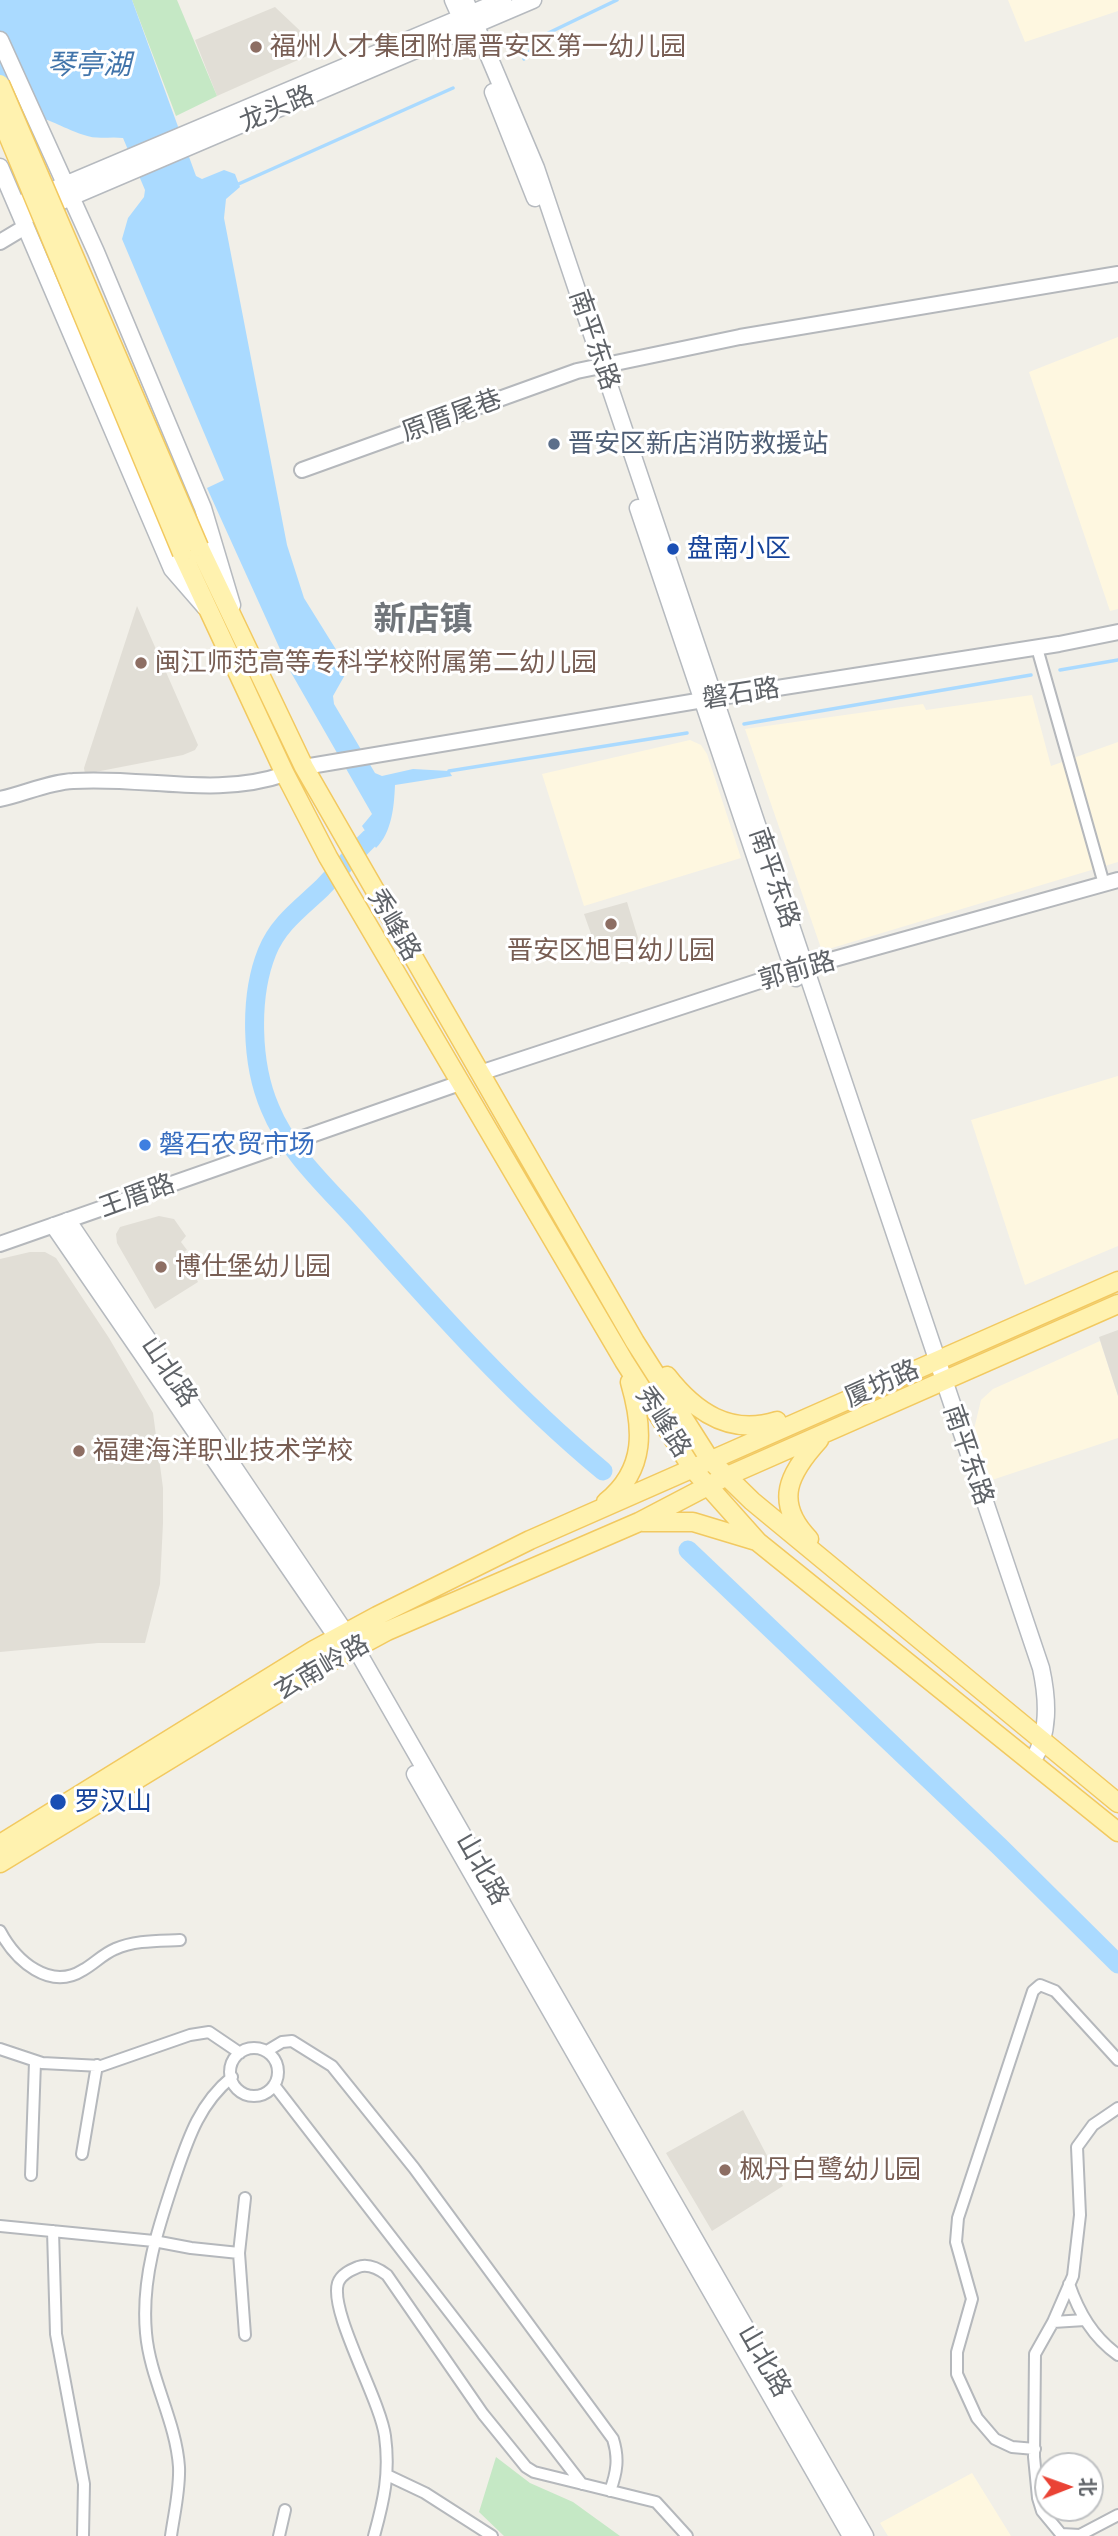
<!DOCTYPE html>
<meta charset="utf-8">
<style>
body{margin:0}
#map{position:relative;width:1118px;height:2536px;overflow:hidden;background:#f1efe8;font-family:Mulish,"Noto Sans SC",sans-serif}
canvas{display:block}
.north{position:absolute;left:1034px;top:2452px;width:70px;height:70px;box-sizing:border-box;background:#fff;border:2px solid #bfc1c3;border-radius:50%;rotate:89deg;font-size:19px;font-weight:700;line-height:28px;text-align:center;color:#5f6368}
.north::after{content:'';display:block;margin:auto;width:24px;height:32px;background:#ea4335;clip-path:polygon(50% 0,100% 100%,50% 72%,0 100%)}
</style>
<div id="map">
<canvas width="1118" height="2536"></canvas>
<div class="north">北</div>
</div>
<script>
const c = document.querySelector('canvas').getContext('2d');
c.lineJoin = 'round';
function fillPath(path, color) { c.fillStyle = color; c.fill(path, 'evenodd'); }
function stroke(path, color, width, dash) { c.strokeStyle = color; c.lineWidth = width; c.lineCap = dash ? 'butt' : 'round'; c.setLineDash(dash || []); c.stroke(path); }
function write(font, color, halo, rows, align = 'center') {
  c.font = font + ' Mulish,"Noto Sans SC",sans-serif'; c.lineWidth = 6; c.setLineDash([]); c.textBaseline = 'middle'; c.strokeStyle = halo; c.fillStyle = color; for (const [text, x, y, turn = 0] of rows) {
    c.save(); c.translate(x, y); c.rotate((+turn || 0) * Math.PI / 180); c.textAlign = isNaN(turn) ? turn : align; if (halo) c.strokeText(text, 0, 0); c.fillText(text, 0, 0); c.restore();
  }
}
const commercial = new Path2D(`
 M1008,0h110v11l-93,31z
 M1118,337v272l-8,2 -81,-239z
 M1032,695l19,71 67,-24v120l-296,89 -77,-222 178,-25 3,6z
 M690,740l11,5 6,9 34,104 -157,48 -42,-132z
 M1118,1076v170l-93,39 -54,-165z
 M1100,1341l18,55v42l-129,43 -15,-52 7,-29 12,-11z
 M972,2473l39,63h-123l-8,-13z`);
const education = new Path2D(`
 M275,7l37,35 4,10 -99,44 -22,-56z
 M137,606l61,139 -3,5 -12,5 -98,19 -1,-6z
 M627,902l11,36 -2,10 -27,11h-9l-16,-45z
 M159,1216l15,3 12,17 -5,6 6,8 -3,2 14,30 -43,27 -38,-66 -1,-9 4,-7z
 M30,1252h15l11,6 53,80 44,75 10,75v35l-3,61 -15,59h-47l-98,9v-393z
 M1118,1330v66l-19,-59z
 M743,2110l40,76 -71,45 -46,-78z`);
const green = new Path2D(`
 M132,0h45l40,96 -41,20z
 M496,2457l34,26 43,19 47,34h-116l-25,-24z`);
const water = new Path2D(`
 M0,0h132l64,176 6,3 22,-9 11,4 5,13 -14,12 -2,19 63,327 17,53 41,66 1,9 -13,23 1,8 41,69 7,3 31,-7 36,2 3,5 -57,9c-1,22 -3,47 -19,63l-14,-22 10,-12 -83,-145 -82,-181 17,-8 -102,-241 6,-21 16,-21 1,-7 -22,-52c-13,-2 -26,2 -39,-3 -43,-15 -37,-26 -84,-6z`);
const stream = new Path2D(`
 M524,59l16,-22 77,-37
 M234,186l219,-98
 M1060,670l58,-10
 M744,724l287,-49
 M449,771l238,-38`);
const river = new Path2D(`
 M370,838c-16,16 -32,33 -48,50 -21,20 -44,36 -55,64 -18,45 -16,112 3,156 18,45 60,82 91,117 77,87 153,172 242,246
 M688,1550l312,297 118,117`);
const minor = new Path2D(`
 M1037,648l67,236
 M0,1931c16,30 50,60 83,39 11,-6 20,-16 32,-21 20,-9 43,-8 65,-9
 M230 2072a24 24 0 1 1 48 0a24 24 0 1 1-48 0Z
 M0,2049l42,14 59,3 89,-31 19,-3 31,21
 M267,2051l15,-9 10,-1 40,25 82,102 199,271c6,19 4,33 -3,52
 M274,2085l308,399
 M1118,2108l-25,17 -16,22 3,68 -7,61 -20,46 -18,32 -1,103 4,41 4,13 19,23 19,1 38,-20
 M82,2154l15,-89
 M31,2175l4,-113
 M0,2226l154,15 37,7 48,5
 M53,2231l3,103 28,150 -1,52
 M1069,2284c10,29 24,53 49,71
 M1053,2322l32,-2
 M245,2335l-6,-82 6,-55
 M1035,2449l-23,-2 -17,-8 -18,-21 -20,-44v-22l15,-53 -16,-57 2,-24 75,-227 7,-6 15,6 63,69
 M387,2475l38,18 67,43
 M171,2536c3,-22 9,-46 8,-69 -3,-46 -29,-88 -33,-134 -5,-55 12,-105 29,-156 13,-38 24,-73 57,-100
 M279,2536l6,-26
 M374,2536c10,-36 16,-63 11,-100 -5,-37 -56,-124 -47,-153 3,-9 13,-13 20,-16 11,-4 21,2 29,8l96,139 43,53 8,5 122,30 31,34`);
const tertiary = new Path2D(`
 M0,242l25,-15
 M302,470l275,-99 163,-34 378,-63
 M304,767l435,-73 320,-50 59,-12
 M0,799c24,-5 49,-17 73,-18 71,-5 143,17 212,-7
 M480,1073l304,-100 334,-93
 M0,1244l460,-161`);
const secondary = new Path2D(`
 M453,0l19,43
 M465,0l71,168 505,1500c7,32 9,66 -9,94
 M0,40l96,212 107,256 29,97
 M493,92l42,106
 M0,167l172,402 33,38
 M17,205l486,-205
 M22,218l511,-218
 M638,508l158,470
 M68,1221l287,426 510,889
 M54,1226l282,410
 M415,1774l436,762`);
const primary = new Path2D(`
 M199,547l105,220 331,575 75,118 42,41 366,302
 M182,553l103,221 43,83 296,504 68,107 66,74 360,290
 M667,1376c28,36 63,60 110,45
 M606,1502c41,-33 37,-75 24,-120
 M643,1522h50l63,19
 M809,1539c-36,-37 -20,-66 10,-99
 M0,1844l314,-194 63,-34 153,-76 588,-259
 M0,1863l324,-198 63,-34 252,-109 86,-45 393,-173`);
const primaryBridge = new Path2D(`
 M0,84l199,463
 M0,116l182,437`);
const markers = [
 [256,47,7,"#8d6e63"],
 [554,444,7,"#5c6f8a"],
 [673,549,7,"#1a4fb4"],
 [141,663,7,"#8d6e63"],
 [611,924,7,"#8d6e63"],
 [145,1145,7,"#3f7fe0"],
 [161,1267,7,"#8d6e63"],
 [79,1451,7,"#8d6e63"],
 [58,1802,9,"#1a4fb4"],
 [725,2170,7,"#8d6e63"]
];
const educationNames = [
 ["福州人才集团附属晋安区第一幼儿园",270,47],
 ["闽江师范高等专科学校附属第二幼儿园",155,663],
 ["晋安区旭日幼儿园",611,951,"center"],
 ["博仕堡幼儿园",175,1267],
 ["福建海洋职业技术学校",93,1451],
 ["枫丹白鹭幼儿园",739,2170]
];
const streetNames = [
 ["龙头路",277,109,-23],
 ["南平东路",594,340,71],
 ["原厝尾巷",452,416,-20],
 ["磐石路",741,694,-9],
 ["南平东路",774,878,71],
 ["秀峰路",394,925,60],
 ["郭前路",797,971,-16],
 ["王厝路",137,1196,-20],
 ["山北路",169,1372,56],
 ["厦坊路",882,1384,-24],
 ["秀峰路",663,1422,57],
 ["南平东路",968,1455,71],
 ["玄南岭路",322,1668,-30],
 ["山北路",482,1869,60],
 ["山北路",764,2361,60]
];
const serviceNames = [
 ["晋安区新店消防救援站",568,444]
];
const transitNames = [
 ["盘南小区",687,549],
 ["罗汉山",74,1802]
];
const shopNames = [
 ["磐石农贸市场",159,1145]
];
const waterNames = [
 ["琴亭湖",89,66]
];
const districtNames = [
 ["新店镇",423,620]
];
fillPath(commercial, '#fef7e0');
fillPath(education, '#e1ded6');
fillPath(green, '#c5e8c5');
fillPath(water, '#aadaff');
stroke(stream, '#aadaff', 3.5);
stroke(river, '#aadaff', 19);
stroke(minor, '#b5b8bc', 14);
stroke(tertiary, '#b5b8bc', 18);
stroke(secondary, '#b6babf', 19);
stroke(primary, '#f2c960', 21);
stroke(minor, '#fff', 10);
stroke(tertiary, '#fff', 14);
stroke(secondary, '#fff', 16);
stroke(primary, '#fff2af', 18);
stroke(primaryBridge, '#f2c960', 21, []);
stroke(primaryBridge, '#fff2af', 18);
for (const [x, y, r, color] of markers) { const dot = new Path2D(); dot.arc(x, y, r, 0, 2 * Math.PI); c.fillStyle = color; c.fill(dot); stroke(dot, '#fff', 2.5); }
write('26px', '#785e54', '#fff', educationNames, 'left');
write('26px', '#5f6368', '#fff', streetNames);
write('26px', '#4e5e75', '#fff', serviceNames, 'left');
write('26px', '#164399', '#fff', transitNames, 'left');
write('26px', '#366cbe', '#fff', shopNames, 'left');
write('italic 28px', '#4174aa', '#fff', waterNames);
write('bold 33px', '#70757a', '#fff', districtNames);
</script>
